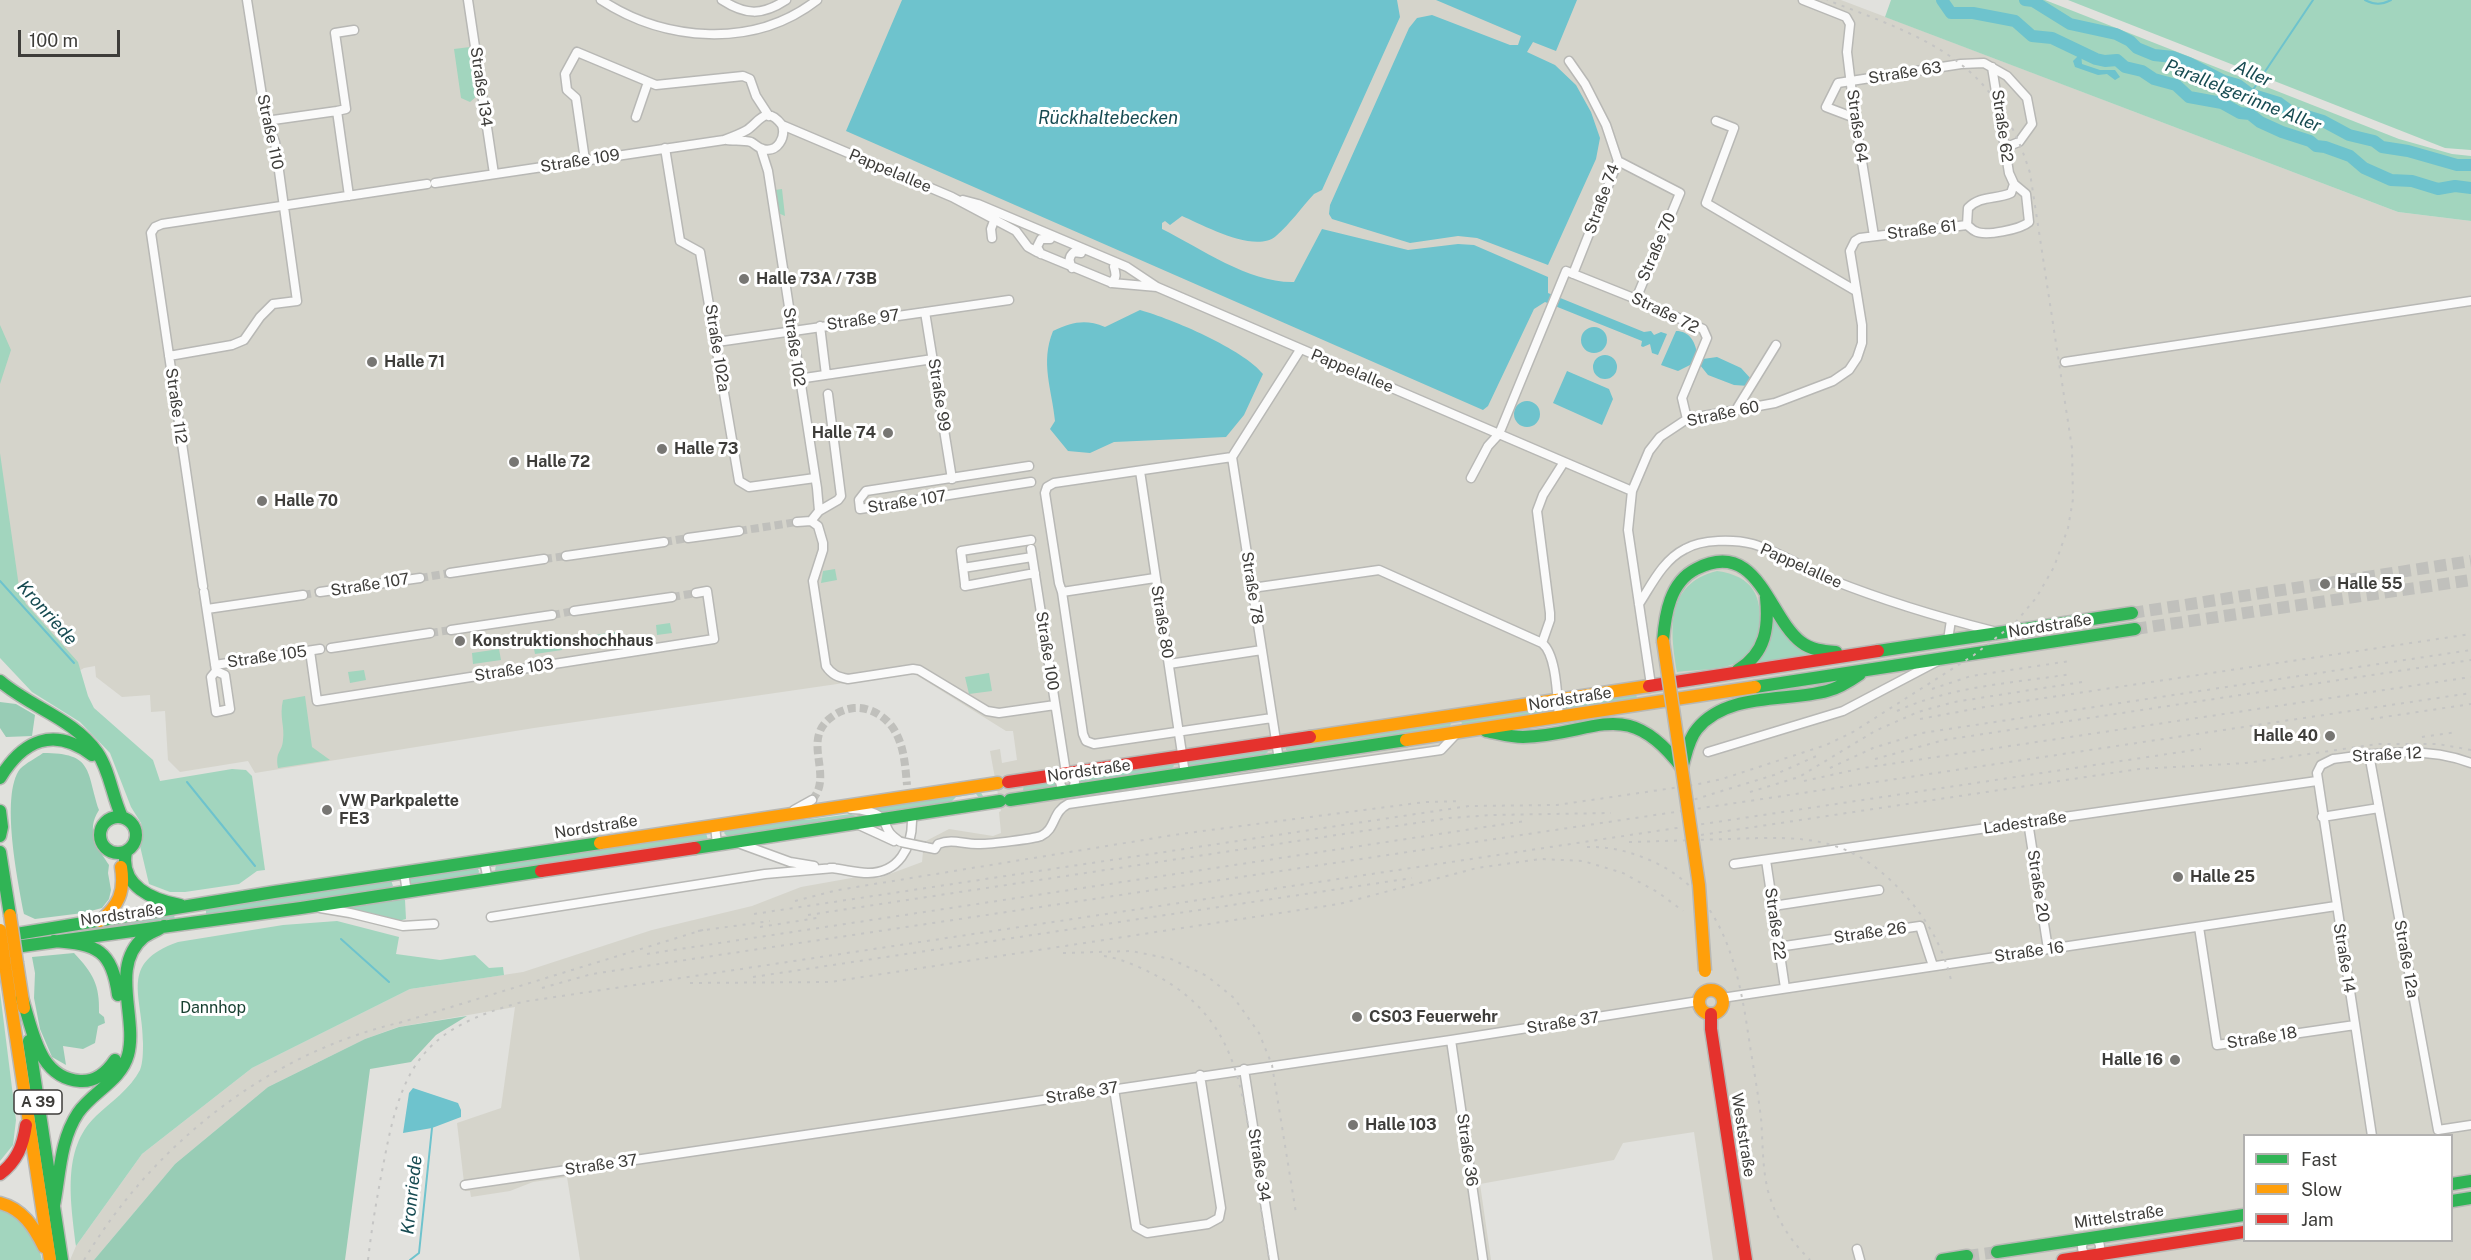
<!DOCTYPE html>
<meta charset="utf-8">
<style>
body{margin:0}
#map{position:relative;width:2471px;height:1260px;overflow:hidden;background:#e1e1dd;font-family:"Public Sans",sans-serif}
canvas{display:block}
.legend{position:absolute;left:2243px;top:1134px;width:210px;height:108px;box-sizing:border-box;background:#fff;border:2px solid #b2b1b0;margin:0;padding:8px 10px;list-style:none;font-size:18px;color:#3e3d3a}
.legend li{display:flex;align-items:center;gap:12px;height:30px}
.legend b{width:30px;border:2px solid #b2b1b0}
.scale{position:absolute;left:18px;top:30px;width:102px;height:27px;box-sizing:border-box;border:3px solid #3e3d3a;border-top:0;padding-left:8px;font-size:18px;line-height:21px;white-space:nowrap;color:#3e3d3a;-webkit-text-stroke:4px #fff;paint-order:stroke}
</style>
<div id="map">
<canvas width="2471" height="1260"></canvas>
<ul class="legend">
<li><b style="height:8px;background:#30b455"></b>Fast</li>
<li><b style="height:8px;background:#ff9f0a"></b>Slow</li>
<li><b style="height:8px;background:#e5322d"></b>Jam</li>
</ul>
<div class="scale">100 m</div>
</div>
<script>
const c = document.querySelector('canvas').getContext('2d');
c.lineJoin = 'round';
function fillPath(path, color) { c.fillStyle = color; c.fill(path, 'evenodd'); }
function stroke(path, color, width, dash) { c.strokeStyle = color; c.lineWidth = width; c.lineCap = dash ? 'butt' : 'round'; c.setLineDash(dash || []); c.stroke(path); }
function write(font, color, halo, rows, align = 'center') {
  c.font = font + ' "Public Sans",sans-serif'; c.lineWidth = 6; c.setLineDash([]); c.textBaseline = 'middle'; c.strokeStyle = halo; c.fillStyle = color; for (const [text, x, y, turn = 0] of rows) {
    c.save(); c.translate(x, y); c.rotate((+turn || 0) * Math.PI / 180); c.textAlign = isNaN(turn) ? turn : align; if (halo) c.strokeText(text, 0, 0); c.fillText(text, 0, 0); c.restore();
  }
}
const built = new Path2D(`
 M0,0h1841l557,212 73,9v1039h-758l-19,-128 -71,11 -9,17 -134,24 11,76h-911l-13,-83 -34,5 -23,9 -39,6 -1,-6h-5l-8,-68 44,-15 14,-101 -117,20 -33,12 -97,48 -93,77 -81,96h-24l6,-14 66,-92 110,-86 158,-79 113,-17 129,-42 100,-24 49,-19 56,-10 22,1 43,-16 1,-10 -25,-6 3,-10 25,5 23,-12 44,7 8,-3 -2,-21 2,-1 -11,-60 10,-2 2,14 15,-3 -4,-29h-7l-93,-58 -379,55 -279,45 -7,-12 -68,11 -12,-12 -3,-49 -14,1 -1,-17 -28,2 -26,-20 -1,-11 -11,2 -41,25 -43,-44zM2244,1136h208v104h-208z`);
const green = new Path2D(`
 M1891,0h154l354,139 53,15 19,2v65l-73,-9 -513,-195z
 M2068,0h403v150l-26,-2z
 M470,47l7,49 -7,6 -9,-4 -7,-49z
 M782,189l3,27 -7,-3 -3,-23z
 M0,325l11,25 -11,34z
 M0,453l19,134 7,17 52,58 10,34 6,12 59,52 7,21 72,-12 14,1 6,6 13,94 -8,1 -18,13 -54,8h-15l-21,-8 -9,-38 3,-12 -2,-11 -10,-16 -21,-54 -30,-31 -48,-30 -32,-34z
 M835,569l2,11 -16,3 2,-12z
 M1717,571c36,5 46,25 42,59 -1,11 -4,21 -14,28 -17,13 -47,11 -68,14 -7,-42 -12,-88 40,-101z
 M1771,612l21,31 23,14 -58,7 9,-14z
 M670,623l2,10 -15,2 -1,-10z
 M622,631l2,10 -28,4 -2,-10z
 M561,640l1,10 -27,4 -2,-10z
 M499,649l2,11 -28,4 -1,-11z
 M364,670l2,10 -16,3 -2,-11z
 M989,673l3,18 -23,3 -4,-17z
 M1636,691l1,9 -73,11 -1,-9z
 M305,696l7,51 18,13 -52,8c-3,-17 4,-15 5,-28 2,-14 -4,-23 0,-40z
 M1541,705l2,9 -81,11 -1,-6z
 M1449,721l2,3 -3,5 -156,24 -6,-3v-4z
 M1266,749l2,3 -3,2 -35,6 -32,8 -9,-1 -1,-3 3,-5z
 M1172,763l2,3 -3,3 -79,14 -11,1 -3,-5v-2z
 M1055,780l1,8 -30,5 -3,-3 1,-5z
 M980,791l3,5 -1,5 -6,-7 -20,3 -9,9 -61,9 -13,-7z
 M851,814l5,2v3l-127,19 -5,-5 2,-3 55,-10h24z
 M706,833l2,7 -3,2 -207,31 -3,-2 1,-7z
 M477,867l2,4 -1,5 -65,9 -3,-1v-7z
 M391,880l2,6 -6,4 -181,26v-7z
 M402,898l3,2 1,19 -11,3 -49,-14 -2,-2z
 M174,915l1,4 -151,23 -1,-3z
 M337,921l62,16 -3,17 44,6 35,-5 14,13 14,-1 1,8 -94,14 -158,79 -110,86 -66,92c-5,-43 -15,-97 20,-130 14,-13 35,-28 44,-46 3,-8 3,-18 3,-27 0,-48 -25,-80 35,-101l105,-17z
 M0,992l16,128 -3,25 -13,16z
 M0,1207c19,10 38,31 42,53h-42z`);
const forest = new Path2D(`
 M0,702l16,2 19,11 -3,21 -26,1 -6,-9z
 M43,753c51,0 43,18 56,57 -14,21 -1,38 10,55l-1,8 3,17 -2,9 -7,9 -19,5 -48,6 -11,-5c-6,-32 -24,-119 -4,-145 6,-6 16,-11 23,-16z
 M74,953c19,20 26,32 25,60l5,4 1,6 -7,3 -3,17 -12,6 -20,-3 3,19 -14,-8 -12,-28 -6,-31 1,-25 -3,-16z
 M467,1016l-31,19 -25,27 -41,7 -25,191h-251l81,-96 93,-77 97,-48 34,-12z`);
const water = new Path2D(`
 M902,0h495l3,17 -78,173 -8,4c-12,13 -24,30 -38,42 -21,18 -73,-11 -94,-20l-12,9 -5,-4 -3,2v6c40,20 87,54 132,53l28,-53 86,21 50,-6 16,1 74,32v16l96,39 7,-1 3,4 7,-3 6,2 -9,21 -6,-2 -2,-9 -7,3 -2,-1 1,-5 -97,-39 -11,7 -46,97 -5,4 -637,-279z
 M1436,0h141l-21,51 -23,-9 -6,10 28,13 21,20 15,27 9,26 -4,21 -48,106 -71,-27 -19,-2 -48,7 -78,-24 -3,-5 1,-9 79,-177 8,-10 15,-3 78,30h8l3,-9z
 M2081,53l1,11 18,6h15l5,7 -5,3 -8,-6 -9,1 -23,-8 -2,-6z
 M1140,310c32,9 103,39 123,64l-19,41 -18,22 -112,5 -24,11 -22,-2 -18,-22 5,-8c-3,-32 -15,-58 -2,-90 20,-9 32,-12 52,-4z
 M1581 340a13 13 0 1 1 26 0a13 13 0 1 1-26 0Z
 M1676,331c13,0 19,10 21,22l-5,11 -14,7 -17,-6z
 M1593 367a12 12 0 1 1 24 0a12 12 0 1 1-24 0Z
 M1717,357l24,11 11,12 -3,6 -15,-1 -26,-10 -8,-10 3,-6z
 M1567,371l42,18 4,10 -11,26 -49,-22z
 M1514 414a13 13 0 1 1 26 0a13 13 0 1 1-26 0Z
 M413,1088l45,15 3,7v7l-29,11 -29,5 6,-40z`);
const stream = new Path2D(`
 M2365,0c10,5 16,5 26,0
 M2262,76l51,-76
 M2250,94l9,-13
 M0,581l74,82
 M187,782l68,84
 M341,939l48,43
 M410,1260l9,-7 13,-125`);
const river = new Path2D(`
 M1942,0l9,13h22l42,8 17,15 20,2 44,21 9,2 12,-1 8,7 17,4 12,8 22,6 13,12 33,6 18,10 10,1 10,8 22,10 28,9 6,5 9,1 25,9 14,12 27,12 21,1 26,8 17,-3 16,2
 M2025,0l8,1 37,23 46,10 14,7 7,7 17,7 19,2 16,6 35,18 14,4 12,9 29,9 11,8 33,10 26,14 25,6 8,6 26,4 49,14h14`);
const streetTunnel = new Path2D(`
 M739,531l58,-9
 M664,542l24,-4
 M544,559l22,-3
 M420,578l30,-5
 M303,595l17,-3
 M672,597l24,-4
 M552,615l22,-4
 M430,633l21,-3
 M812,800c22,-24 -10,-58 17,-81 7,-6 15,-10 25,-11 14,-1 27,6 36,16 14,17 15,40 17,61`);
const secondaryTunnel = new Path2D(`
 M2132,613l339,-52
 M2135,629l336,-49
 M1967,1256l30,-4`);
const street = new Path2D(`
 M468,0l26,174
 M601,0c64,42 153,49 216,0
 M722,0c23,15 40,16 64,0
 M1803,0l43,17 4,7 -3,28 8,66 19,118
 M1569,61l16,23 21,41 12,36 -45,113
 M636,117l12,-35
 M1855,118l-29,-11 12,-24 123,-19 23,-1 23,13 20,22 5,26 -13,18 -15,6
 M266,121l71,-10
 M1716,121l18,7 -28,75 150,88
 M727,140c7,1 16,0 24,2 4,2 7,6 12,7 15,4 23,-12 19,-24
 M665,148l15,93 20,11 39,229 10,6 66,-9
 M761,149l7,22 49,317 2,23 -8,10
 M585,160l-9,-62 -9,-8 -2,-16 12,-22 79,33 87,-9 7,3 6,17 13,20
 M1618,161l62,32 -44,106
 M435,183l289,-43c8,-3 16,-6 23,-10 12,-8 19,-26 35,-5l170,72 64,34 12,16 9,5 75,31 45,4
 M349,196l-12,-85 9,-2 -11,-76 19,-3
 M963,200l15,4 149,63 30,20 342,147 -11,12 -17,32
 M1967,225l1,-17c13,-13 27,-8 43,-15l3,-9
 M992,238l-1,-9 4,-11
 M1041,254l-4,-7 4,-8h9
 M1072,268c-3,-7 -4,-11 2,-16l7,1
 M1111,283c6,-5 5,-9 3,-16
 M925,312l27,167
 M820,326l6,49
 M717,342l292,-42
 M169,356l63,-11 12,-5 16,-23 13,-13 24,-3 -22,-159 -9,-21 -19,-121
 M2065,362l406,-61
 M798,379l135,-20
 M1736,410l40,-65
 M1232,457l47,303
 M1029,466l-163,25 -7,9 1,9 171,-27
 M1140,471l45,303
 M1632,491l-133,-57 67,-163 70,28 67,30 4,9 -25,60 5,21
 M819,511l19,-11 3,-4 -13,-102
 M811,521l7,5 5,17v7l-10,31 13,85c6,9 12,11 22,13l65,-10 6,1 68,41 12,2 56,-8
 M797,522l14,-1
 M688,538l51,-7
 M1031,549l35,224c-8,7 -8,15 3,18l4,-2 2,-7 -4,-6 -5,-2
 M566,556l98,-14
 M963,568l69,-11
 M450,573l94,-14
 M1155,578l-93,14 21,142 3,7 8,3 178,-26
 M965,584l-4,-33 70,-11
 M203,586l-52,-353 4,-6 7,-3 265,-40
 M965,586l70,-13
 M1252,588l127,-18 163,73c15,12 15,55 17,74
 M204,592l12,79 -5,6 5,35 14,-3 -5,-34 -9,-4
 M320,592l100,-14
 M1062,592l-3,-9 -14,-90 2,-6 7,-4 178,-26 68,-107
 M1639,604c13,-20 24,-44 46,-55 17,-10 49,-10 68,-5 25,7 54,26 79,36 53,21 106,37 161,51
 M207,609l96,-14
 M574,611l98,-14
 M451,630l101,-15
 M1948,640l3,-20
 M1542,643l8,-23v-7l-13,-102 6,-16 21,-33
 M331,648l99,-15
 M310,651l7,50 397,-62 -7,-48 -11,2
 M1169,664l93,-14
 M215,665l105,-16
 M1651,685l-23,-155 4,-39 17,-40 11,-14 27,-18 88,-16 58,-22 16,-11 8,-12 5,-15v-18l-12,-74 5,-10 5,-3 107,-13c3,2 5,5 8,6 10,6 46,-2 54,-9l-3,-28 -12,-10 -5,-11 -17,-106
 M1708,752l135,-41 95,-50
 M2369,754l69,376 33,-5
 M851,809c10,0 28,3 33,12 5,11 4,12 15,20
 M794,810l18,-10
 M2322,817l57,-9
 M2028,822l20,127
 M857,824l37,17
 M715,826l2,18
 M738,843l52,19 24,4
 M925,847l10,2 3,-5c15,-6 27,1 42,0 10,0 53,-5 61,-8 15,-7 11,-24 27,-32l373,-54 17,-18
 M1766,860l19,128
 M484,861l4,19
 M1734,864l583,-83
 M830,868c13,1 26,5 38,5 31,0 44,-26 44,-52
 M404,873l3,19
 M1773,906l106,-16
 M320,908l30,5 53,13 31,-2
 M491,917l274,-43 69,-6
 M2199,927l18,118 138,-20
 M1778,947l142,-21 13,40
 M1722,998l614,-92
 M1451,1040l32,220
 M1244,1069l30,191
 M1114,1089l22,138 11,6 61,-9 11,-6 2,-10 -21,-133
 M2372,1136l-55,-363 4,-8 12,-6c47,-6 92,-13 138,4
 M465,1185l986,-145 248,-39
 M2082 1247a9 9 0 1 1 18 0a9 9 0 1 1-18 0Z
 M1857,1249l3,11`);
const fast = new Path2D(`
 M1663,641c2,-27 7,-59 33,-72 62,-32 72,48 105,73 10,8 23,9 35,10
 M1878,651l254,-38
 M1738,670c28,-17 31,-43 28,-73
 M0,681c30,26 74,38 97,71 13,19 15,44 25,65
 M1755,687l380,-58
 M1486,731c12,2 24,6 37,6 73,-2 103,-43 159,31
 M1682,768c4,-13 6,-28 15,-39 30,-37 89,-27 130,-38 12,-3 23,-10 33,-17
 M0,778c23,-38 54,-52 92,-23
 M1010,800l396,-60
 M0,811l2,16 -2,9
 M100 835a18 18 0 1 1 36 0a18 18 0 1 1-36 0Z
 M695,848l305,-47
 M0,852l10,63
 M126,852c-7,34 27,48 54,53
 M4,936l270,-44 326,-49
 M54,941c43,3 58,9 64,54
 M8,948l293,-40 240,-37
 M22,998c11,32 16,80 58,83 15,1 27,-9 35,-21
 M29,1041l33,219
 M2452,1184l19,-3
 M2452,1201l19,-3
 M54,1205c6,-31 6,-65 24,-92 14,-21 43,-32 50,-58 10,-37 -19,-89 16,-118 6,-4 14,-7 20,-11
 M1997,1252l247,-37
 M1942,1260l25,-4`);
const slow = new Path2D(`
 M1310,737l339,-51
 M1406,740l349,-53
 M600,843l398,-60
 M100,921c19,-16 25,-29 21,-54
 M17,963l7,45
 M5,965l45,295
 M1699 1002a12 12 0 1 1 24 0a12 12 0 1 1-24 0Z
 M0,1203c23,6 34,24 44,44`);
const jam = new Path2D(`
 M1649,686l229,-35
 M1008,782l302,-45
 M541,871l154,-23
 M1711,1014v15l35,231
 M0,1174c17,-13 23,-28 26,-49
 M2063,1260l181,-28`);
const rail = new Path2D(`
 M1932,689l39,-13 99,-15
 M1897,711c55,-25 116,-28 175,-37
 M1920,719l65,-12 486,-73
 M2371,719l100,-15
 M2422,737l35,-5
 M1875,759l69,-19 527,-80
 M1830,768l43,-20 49,-15 549,-83
 M1804,781l59,-13 608,-91
 M1750,792l49,-15 76,-46 43,-19 36,-10 128,-20
 M1686,802l88,-27 47,-21
 M1701,835l438,-66 107,-6 132,-19h60l33,6
 M1629,842c34,-1 67,-2 101,-3 76,-3 121,-4 175,56 24,27 39,54 47,89
 M1587,847c26,-1 52,7 75,19 66,36 78,112 88,180 4,24 8,48 11,72 2,24 1,49 7,73 8,28 22,49 42,69
 M795,901l43,-11 342,-56 245,-32 37,-1
 M754,914l715,-108 88,-1 137,-20 28,-6 104,-34 27,-13 121,-77 41,-32 21,-25 18,-31 14,-39 5,-29 -1,-51 -42,-275c-35,-113 -101,-134 -203,-173
 M808,915l641,-97 43,-3 119,-2
 M760,927l57,-9
 M698,931l72,-10
 M1063,953l68,-2 40,8 36,17 27,22 25,35 13,32 24,148
 M647,954l878,-133
 M1104,956c19,3 38,12 55,21 74,41 82,104 94,179 5,34 10,69 16,104
 M753,977l659,-99
 M690,983l140,-1 509,-78 138,-36 64,-9 42,2 40,12 36,20 24,18
 M542,988l50,-14 1879,-281
 M399,1023l307,-94
 M84,1260c70,-117 188,-210 323,-239
 M368,1260c4,-35 10,-69 17,-104 18,-95 42,-128 137,-154l1679,-253`);
const streetBridge = new Path2D(`
 M901,842l24,5`);
const slowBridge = new Path2D(`
 M1663,641l36,244 6,86
 M10,915l7,48
 M0,930l5,35`);
const markers = [
 [744,279,6,"#777673"],
 [372,362,6,"#777673"],
 [888,433,6,"#777673"],
 [662,449,6,"#777673"],
 [514,462,6,"#777673"],
 [262,501,6,"#777673"],
 [2325,584,6,"#777673"],
 [460,641,6,"#777673"],
 [2330,736,6,"#777673"],
 [327,810,6,"#777673"],
 [2178,877,6,"#777673"],
 [1357,1017,6,"#777673"],
 [2175,1060,6,"#777673"],
 [1353,1125,6,"#777673"]
];
const shields = [
 [38,1102,48]
];
const shieldNames = [
 ["A 39",38,1102]
];
const streetNames = [
 ["Straße 63",1905,73,-9],
 ["Straße 134",481,87,82],
 ["Straße 64",1857,126,82],
 ["Straße 62",2002,126,82],
 ["Straße 110",270,132,78],
 ["Straße 109",580,161,-9],
 ["Pappelallee",890,171,23],
 ["Straße 74",1602,199,-70],
 ["Straße 61",1922,230,-7],
 ["Straße 70",1657,247,-67],
 ["Straße 72",1665,313,26],
 ["Straße 97",863,320,-8],
 ["Straße 102",794,347,82],
 ["Straße 102a",717,348,81],
 ["Pappelallee",1352,371,23],
 ["Straße 99",939,395,81],
 ["Straße 112",176,406,82],
 ["Straße 60",1723,414,-12],
 ["Straße 107",907,502,-9],
 ["Pappelallee",1801,566,24],
 ["Straße 107",370,585,-9],
 ["Straße 78",1252,588,81],
 ["Straße 80",1162,622,81],
 ["Nordstraße",2050,626,-9],
 ["Straße 100",1047,651,81],
 ["Straße 105",267,657,-8],
 ["Straße 103",514,670,-9],
 ["Nordstraße",1570,699,-9],
 ["Straße 12",2387,755,-3],
 ["Nordstraße",1089,771,-8],
 ["Ladestraße",2025,823,-8],
 ["Nordstraße",596,827,-9],
 ["Straße 20",2038,886,81],
 ["Nordstraße",122,915,-8],
 ["Straße 22",1775,924,82],
 ["Straße 26",1870,933,-8],
 ["Straße 16",2029,952,-8],
 ["Straße 14",2344,958,81],
 ["Straße 12a",2406,959,80],
 ["Straße 37",1563,1023,-9],
 ["Straße 18",2262,1038,-9],
 ["Straße 37",1082,1093,-9],
 ["Weststraße",1743,1135,81],
 ["Straße 36",1467,1150,82],
 ["Straße 37",601,1165,-8],
 ["Straße 34",1259,1165,81],
 ["Mittelstraße",2119,1217,-8]
];
const poiNames = [
 ["Halle 73A / 73B",756,279],
 ["Halle 71",384,362],
 ["Halle 74",876,433,"right"],
 ["Halle 73",674,449],
 ["Halle 72",526,462],
 ["Halle 70",274,501],
 ["Halle 55",2337,584],
 ["Konstruktionshochhaus",472,641],
 ["Halle 40",2318,736,"right"],
 ["VW Parkpalette",339,801],
 ["FE3",339,819],
 ["Halle 25",2190,877],
 ["CS03 Feuerwehr",1369,1017],
 ["Halle 16",2163,1060,"right"],
 ["Halle 103",1365,1125]
];
const parkNames = [
 ["Dannhop",213,1008]
];
const waterNames = [
 ["Aller",2253,74,25],
 ["Parallelgerinne Aller",2243,96,22],
 ["Rückhaltebecken",1108,118],
 ["Kronriede",47,613,48],
 ["Kronriede",412,1195,-84]
];
fillPath(built, '#d5d4cb');
fillPath(green, '#a2d5be');
fillPath(forest, '#98ccb5');
fillPath(water, '#6ec3cd');
stroke(stream, '#6ec3cd', 2);
stroke(river, '#6ec3cd', 12);
stroke(streetTunnel, '#c0c0bc', 8, [8, 4]);
stroke(secondaryTunnel, '#c0c0bc', 12, [12, 6]);
stroke(street, '#b8b8b5', 11);
stroke(fast, '#b8b8b5', 15);
stroke(slow, '#b8b8b5', 15);
stroke(jam, '#b8b8b5', 15);
stroke(street, '#fafafa', 8);
stroke(fast, '#30b455', 12);
stroke(slow, '#ff9f0a', 12);
stroke(jam, '#e5322d', 12);
stroke(rail, '#c5c5c4', 2, [3, 6]);
stroke(streetBridge, '#b8b8b5', 11, []);
stroke(slowBridge, '#b8b8b5', 15, []);
stroke(streetBridge, '#fafafa', 8);
stroke(slowBridge, '#ff9f0a', 12);
for (const [x, y, r, color] of markers) { const dot = new Path2D(); dot.arc(x, y, r, 0, 2 * Math.PI); c.fillStyle = color; c.fill(dot); stroke(dot, '#fff', 2); }
for (const [x, y, w] of shields) { const box = new Path2D(); box.roundRect(x - w / 2, y - 12, w, 24, 4.5); c.fillStyle = '#fff'; c.fill(box); stroke(box, '#3e3d3a', 1.5); }
write('bold 15px', '#3e3d3a', null, shieldNames);
write('16px', '#3e3d3a', '#fff', streetNames);
write('bold 16px', '#3e3d3a', '#fff', poiNames, 'left');
write('16px', '#163f2f', '#fff', parkNames);
write('italic 18px', '#174b52', '#fff', waterNames);
</script>
